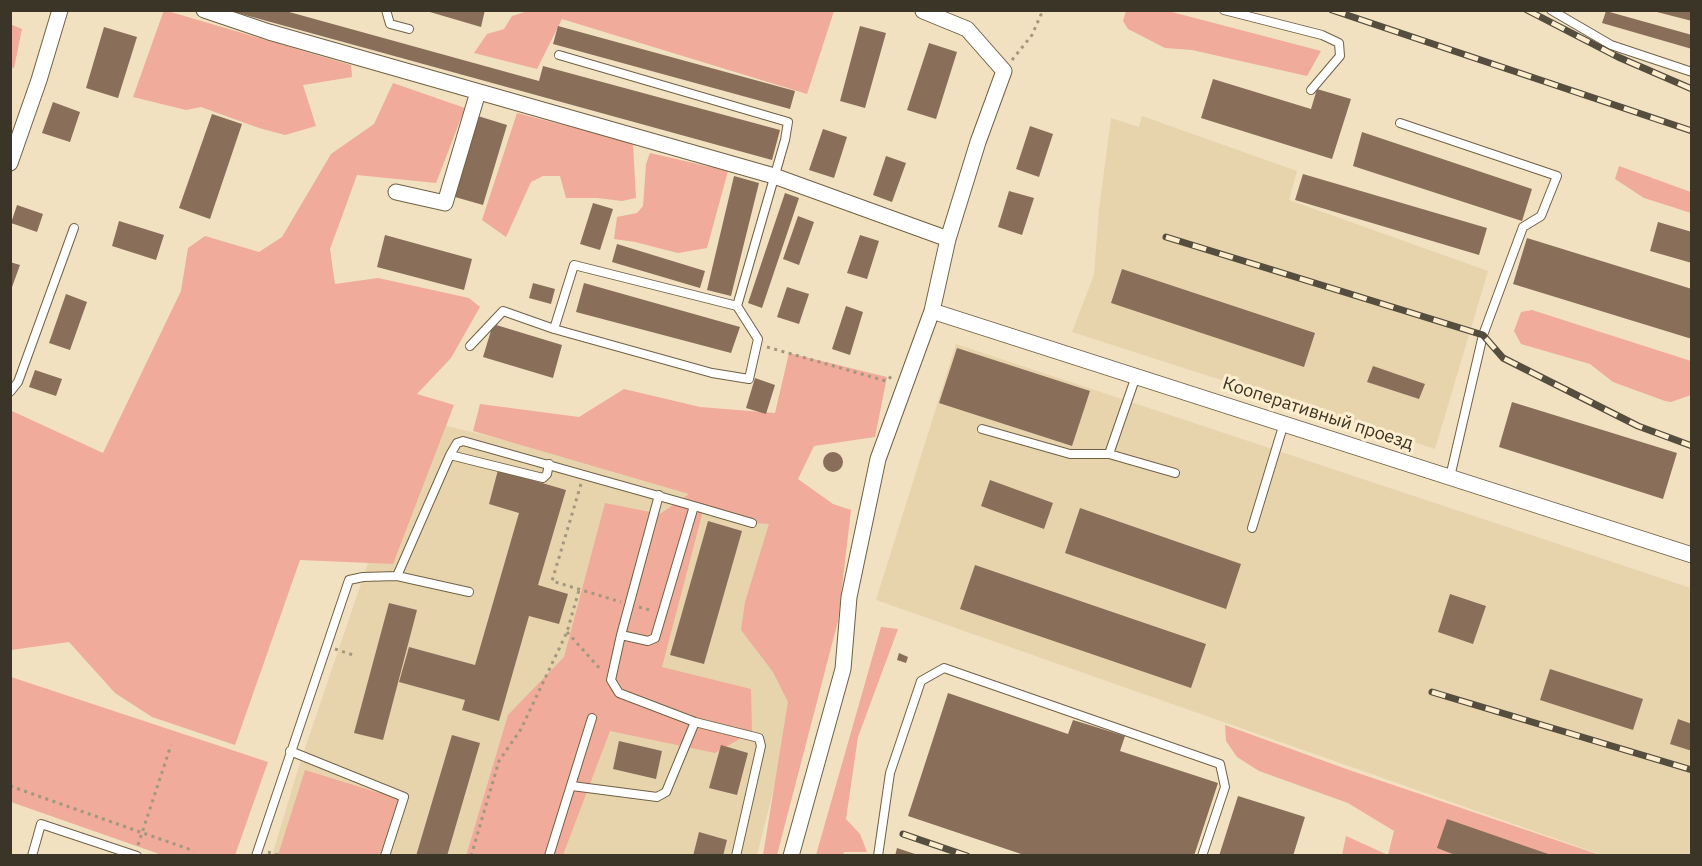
<!DOCTYPE html>
<meta charset="utf-8">
<style>
body{margin:0}
#map{position:relative;width:1702px;height:866px;overflow:hidden;background:#f1e1c1;font-family:"IBM Plex Sans",sans-serif}
canvas{display:block}
.frame{position:absolute;inset:0;border:12px solid #3b3528;pointer-events:none}
</style>
<div id="map">
<canvas width="1702" height="866"></canvas>
<div class="frame"></div>
</div>
<script>
const c = document.querySelector('canvas').getContext('2d');
c.lineJoin = 'round';
function fillPath(path, color) { c.fillStyle = color; c.fill(path, 'evenodd'); }
function stroke(path, color, width, dash) { c.strokeStyle = color; c.lineWidth = width; c.lineCap = dash ? 'butt' : 'round'; c.setLineDash(dash || []); c.stroke(path); }
function write(font, color, halo, rows, align = 'center') {
  c.font = font + ' "IBM Plex Sans",sans-serif'; c.lineWidth = 6; c.setLineDash([]); c.textBaseline = 'middle'; c.strokeStyle = halo; c.fillStyle = color; for (const [text, x, y, turn = 0] of rows) {
    c.save(); c.translate(x, y); c.rotate((+turn || 0) * Math.PI / 180); c.textAlign = isNaN(turn) ? turn : align; if (halo) c.strokeText(text, 0, 0); c.fillText(text, 0, 0); c.restore();
  }
}
const built = new Path2D(`
 M1142,116l155,55 -8,29 199,71 -53,178 -363,-117 22,-57 5,-66 12,-91 28,9z
 M956,344l735,244v267h-89l-726,-255z
 M423,420l418,103 -84,332 -485,1 26,-87 73,-215z`);
const green = new Path2D(`
 M164,10l187,55 1,12 -49,8 13,41 -31,9 -26,-7 -58,-21 -15,3 -53,-13z
 M528,11h306l-27,83 -245,-75 -25,50 -63,-16 13,-19 17,-5 8,-13z
 M1126,11h42l153,40 -14,25 -115,-26 -27,-2 -37,-19 -5,-8z
 M10,24l12,5 -8,39 -3,-1z
 M393,83l72,25 -29,75 -79,-8 -27,74 5,35 43,-6 91,20 11,9 -29,51 -34,36 37,11 -61,159 -93,-4 -65,185 -83,-28 -37,-24 -46,-51 -58,8v-242l1,3 91,42 78,-162 7,-43 17,-12 54,16 23,-15 49,-83 43,-30z
 M517,113l116,30 3,55 -14,3 -25,-3h-31l-6,-22h-17l-12,6 -25,55 -24,-17z
 M650,153l78,18 -21,77 -29,5 -43,-11 -21,-3 3,-22 20,-4 6,-7 3,-42z
 M1619,166l72,26v21l-47,-15 -29,-19z
 M1532,310l159,51v34l-20,7 -6,-1 -52,-19 -23,-18 -69,-20 -7,-13 7,-19z
 M789,353l98,24 -12,60 -61,9 -16,33 35,25 18,6 -13,111 -61,234h-14l25,-153 -15,-30 -32,-42 4,-28 24,-78 -17,-1 -49,-12 -41,156 89,22 1,43 -37,21 -105,-22 -47,124 -97,1 42,-141 56,-58 41,-154 55,11 29,-20 -216,-63 7,-27 99,13 45,-28 76,18 75,6z
 M881,627l17,2 -40,108 -12,82 14,15 7,18h-23l-1,3h-27z
 M11,677l257,85 -33,93h-73l-151,-53z
 M1225,725l124,45 251,85h-258l4,-19 42,19 6,-24 -46,-28 -89,-32 -22,-14 -11,-16z
 M305,770l94,29 -19,56h-102z`);
const building = new Path2D(`
 M227,10h55l257,71 4,-15 237,64 -8,30z
 M423,10h62l-4,17z
 M1654,10h38v11l-39,-10z
 M1606,11l86,24v14l-90,-26z
 M558,26l237,65 -5,18 -237,-65z
 M860,26l26,7 -21,75 -25,-7z
 M104,27l33,10 -19,61 -32,-10z
 M929,43l28,9 -21,67 -29,-9z
 M1213,79l98,30 6,-20 34,10 -19,60 -131,-41z
 M53,102l27,10 -10,30 -28,-9z
 M212,114l30,10 -32,95 -31,-11z
 M478,116l29,9 -24,80 -28,-8z
 M1030,126l23,8 -14,43 -23,-8z
 M823,129l24,8 -13,41 -25,-8z
 M1362,132l170,57 -10,32 -169,-55z
 M886,156l20,7 -14,39 -19,-7z
 M1303,174l184,54 -8,27 -184,-55z
 M734,176l25,7 -28,113 -24,-6z
 M1009,191l25,7 -12,37 -24,-8z
 M785,193l14,5 -37,110 -14,-5z
 M593,203l20,6 -13,41 -20,-6z
 M17,205l26,9 -6,18 -26,-9z
 M798,216l16,6 -15,43 -16,-6z
 M119,221l45,14 -8,25 -44,-14z
 M1658,222l34,10v31l-42,-12z
 M385,235l87,24 -8,31 -87,-23z
 M860,235l19,6 -12,38 -20,-6z
 M1527,238l165,51v50l-179,-55z
 M617,244l88,27 -5,17 -88,-26z
 M10,262l10,3 -9,25h-1z
 M1122,269l193,64 -11,34 -193,-64z
 M533,283l22,6 -4,15 -22,-6z
 M584,283l156,44 -9,26 -155,-41z
 M787,287l22,7 -10,30 -22,-7z
 M66,294l21,8 -17,48 -21,-7z
 M846,306l17,6 -13,43 -18,-6z
 M493,324l69,21 -9,33 -70,-21z
 M957,348l133,43 -18,55 -133,-43z
 M1373,366l52,18 -6,15 -52,-17z
 M35,370l27,9 -6,17 -27,-9z
 M755,378l20,7 -9,29 -20,-6z
 M1512,402l165,51 -14,46 -164,-52z
 M823 462a10 10 0 1 1 20 0a10 10 0 1 1-20 0Z
 M498,470l68,20 -28,95 30,9 -9,30 -30,-8 -30,105 -37,-11 3,-10 -66,-18 10,-35 66,18 44,-152 -30,-9z
 M990,480l63,23 -9,26 -63,-23z
 M1080,508l161,56 -15,45 -161,-56z
 M708,521l34,10 -38,133 -34,-9z
 M975,565l231,79 -15,44 -231,-79z
 M1450,594l36,12 -13,38 -35,-12z
 M389,603l28,7 -34,130 -29,-7z
 M899,653l9,4 -2,6 -9,-3z
 M1550,669l93,30 -10,31 -93,-30z
 M948,693l120,41 5,-14 52,16 -5,15 98,32 -24,73h-167l-119,-40z
 M1678,719l14,5v27l-22,-7z
 M452,735l28,8 -33,113h-31z
 M619,741l43,10 -6,28 -43,-10z
 M721,745l27,8 -11,42 -28,-7z
 M1238,796l67,21 -12,39h-74z
 M1447,819l104,36v1h-93l-21,-8z
 M699,832l28,8 -4,16h-30z
 M897,848l21,7 -1,1h-22z`);
const path = new Path2D(`
 M1012,60l20,-25 11,-25
 M767,347l119,34 6,-5
 M581,484l-29,97 69,21
 M639,607l14,4
 M567,632l35,39
 M335,649l21,7
 M10,786l184,65
 M138,845l33,-100
 M268,852l13,4
 M471,856l28,-95 22,-32 46,-97 12,-42`);
const lane = new Path2D(`
 M386,10l4,14 19,5
 M1224,10l98,25 17,8 1,13 -29,34
 M1551,10l60,35 81,27
 M559,55l229,67 -3,18 -48,166
 M1400,123l157,53 -16,40 -18,11 -40,108 -33,142
 M574,265l163,41 21,33 -9,40 -37,-6 -158,-44z
 M470,346l33,-35 51,18
 M10,392l8,-10 56,-154
 M982,429l88,25h39l66,19
 M1109,454l27,-78
 M450,455l93,23 4,-4 2,-10
 M694,506l58,17
 M1252,528l32,-105
 M397,576l72,16
 M621,635l38,-140
 M290,751l114,46 -19,59
 M572,786l85,11 9,-5 29,-70
 M32,856l9,-32 96,32
 M256,856l93,-276 14,-3 34,-1 53,-121 7,-12 6,-2 231,65 -39,132 -7,3 -27,-6 -10,45 8,13 76,29 64,16 2,8 -25,110
 M549,856l43,-138
 M878,856l12,-83 31,-92 23,-13 276,96 5,23 -23,69`);
const street = new Path2D(`
 M204,10l65,22 505,144 174,63 -16,72 -54,148 -29,138 -6,72 -52,187
 M923,11l44,18 37,42 -26,71 -30,97
 M10,163l29,-83 21,-70
 M396,192l49,11 33,-111
 M932,311l760,244`);
const rail = new Path2D(`
 M1332,10l360,121
 M1527,10l91,47 74,32
 M1166,237l317,98 20,23 135,68 54,20
 M1432,692l260,78
 M903,834l64,22`);
const streetNames = [
 ["Кооперативный проезд",1318,414,18]
];
fillPath(built, '#e7d4ad');
fillPath(green, '#f0ab9a');
fillPath(building, '#896e5a');
stroke(lane, '#6f6145', 10);
stroke(street, '#6f6145', 17);
stroke(path, '#a3977f', 3, [3, 4.5]);
stroke(lane, '#fff', 8);
stroke(street, '#fff', 15);
stroke(rail, '#554e3e', 7);
stroke(rail, '#feeece', 4.5, [14]);
write('18px', '#3b3528', '#feeece', streetNames);
</script>
